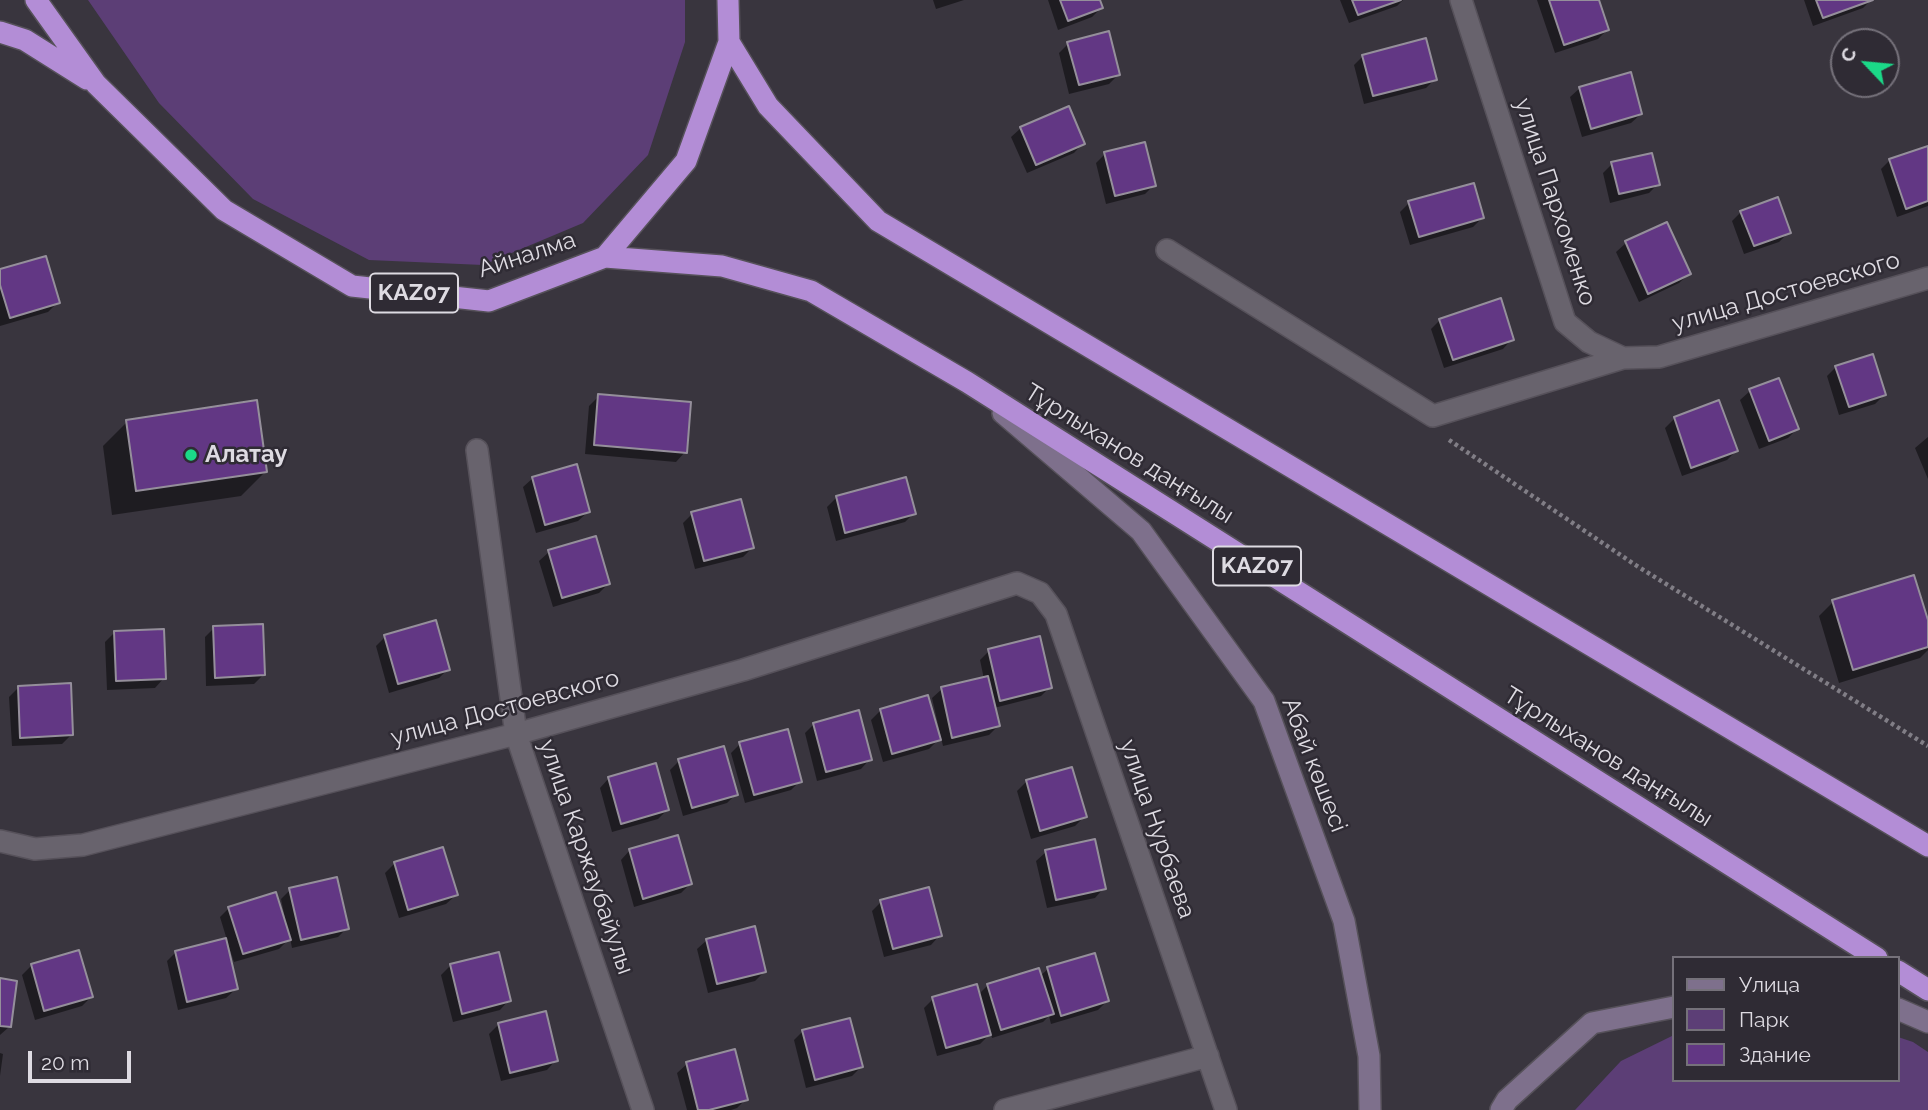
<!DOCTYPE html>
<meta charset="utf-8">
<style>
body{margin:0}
#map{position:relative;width:1928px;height:1110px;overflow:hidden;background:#39353e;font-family:Raleway,sans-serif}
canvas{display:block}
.legend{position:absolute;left:1672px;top:956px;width:228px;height:126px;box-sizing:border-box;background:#2f2b34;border:2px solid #75717a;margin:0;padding:9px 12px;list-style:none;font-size:21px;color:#dedbe2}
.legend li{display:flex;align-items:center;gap:14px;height:35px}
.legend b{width:35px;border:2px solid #75717a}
.north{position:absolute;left:1830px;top:28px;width:70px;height:70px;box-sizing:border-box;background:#2f2b34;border:2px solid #75717a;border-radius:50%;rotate:296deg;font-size:19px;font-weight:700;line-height:28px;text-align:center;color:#dedbe2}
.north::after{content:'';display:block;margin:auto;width:24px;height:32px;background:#1bd988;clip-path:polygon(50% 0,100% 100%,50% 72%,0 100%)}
.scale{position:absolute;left:28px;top:1051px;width:103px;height:32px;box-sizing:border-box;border:4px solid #dedbe2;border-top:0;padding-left:9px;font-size:21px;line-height:24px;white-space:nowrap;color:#dedbe2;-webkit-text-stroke:5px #2f2b34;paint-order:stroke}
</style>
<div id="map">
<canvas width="1928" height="1110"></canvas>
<ul class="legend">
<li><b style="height:9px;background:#7e708c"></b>Улица</li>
<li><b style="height:19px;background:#5c3e76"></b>Парк</li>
<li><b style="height:19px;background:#623784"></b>Здание</li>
</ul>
<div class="north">С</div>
<div class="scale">20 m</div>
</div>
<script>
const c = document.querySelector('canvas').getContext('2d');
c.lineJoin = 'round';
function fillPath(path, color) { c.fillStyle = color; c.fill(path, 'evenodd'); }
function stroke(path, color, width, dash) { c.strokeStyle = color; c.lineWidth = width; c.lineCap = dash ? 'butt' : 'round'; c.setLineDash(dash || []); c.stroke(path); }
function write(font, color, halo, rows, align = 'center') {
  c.font = font + ' Raleway,sans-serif'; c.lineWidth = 5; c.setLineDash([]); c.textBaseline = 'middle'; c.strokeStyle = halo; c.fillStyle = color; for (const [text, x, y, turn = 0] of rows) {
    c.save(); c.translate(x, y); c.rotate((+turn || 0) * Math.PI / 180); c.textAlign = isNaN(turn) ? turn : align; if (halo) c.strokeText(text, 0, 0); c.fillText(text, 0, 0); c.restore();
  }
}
const green = new Path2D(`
 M88,0h597v42l-37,113 -65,68 -100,42 -114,-5 -116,-61 -94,-96z
 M1674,1035v45h224v-43l15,5 15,10v58h-353l46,-49z`);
const shadow = new Path2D(`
 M933,0h31l-28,9z
 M1048,0h51l2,8 -9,9 -34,13z
 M1340,0h63l-6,6 -48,17z
 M1537,0h60l10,30 -9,9 -43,14z
 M1804,0h67l-8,8 -50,18z
 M1068,44l50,31 -9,9 -40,10 -10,-41z
 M1363,56l72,23 -9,9 -62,16 -10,-39z
 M1580,88l61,26 -10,9 -49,14 -12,-40z
 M1068,108l15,35 -9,10 -47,20 -16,-36 10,-9z
 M1928,147v59l-31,11 -16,-48 9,-9z
 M1105,154l49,31 -9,9 -39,10 -10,-41z
 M1612,164l46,20 -9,9 -39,10 -7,-30z
 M1409,203l73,15 -9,9 -63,18 -10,-33z
 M1741,212l48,20 -10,10 -35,12 -12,-33z
 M1666,224l23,50 -10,9 -40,19 -23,-50 10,-9z
 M0,271l58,31 -10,10 -48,14z
 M1440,320l72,19 -9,10 -59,19 -13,-39z
 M1836,367l48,28 -9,9 -36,11 -12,-39z
 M1778,380l19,49 -9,9 -29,11 -19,-49 10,-9z
 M599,396l86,56 -9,10 -91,-8 4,-48z
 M1675,418l61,33 -9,9 -45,16 -17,-48z
 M127,422l139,49 -25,25 -129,19 -9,-69z
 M1928,437v42l-13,-31z
 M533,478l55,34 -10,9 -42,12 -13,-46z
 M836,498l78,15 -9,9 -69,19 -9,-34z
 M692,514l60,34 -9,9 -48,12 -12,-46z
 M549,552l59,32 -9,9 -46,14 -14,-46z
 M1833,602l95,24v24l-8,8 -81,25 -20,-67z
 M214,628l49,47 -9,9 -48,2 -1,-49z
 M114,633l50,45 -9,10 -48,2 -2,-48z
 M385,637l63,32 -9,9 -50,15 -13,-47z
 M989,651l61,36 -9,9 -47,12 4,18 -9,9 -46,11 -11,-48 10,-9 42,-10 -4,-19z
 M18,688l54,46 -10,10 -50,2 -3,-49z
 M881,710l58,29 -10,10 -46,13 -12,-42z
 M814,724l56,35 -9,10 -44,12 -12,-48z
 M740,744l60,37 -9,9 -46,13 -14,-50z
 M679,761l57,33 -9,9 -44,13 -13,-46z
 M1071,769l14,47 -10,10 -44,13 -14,-48 9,-9z
 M609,778l58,32 -9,9 -46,13 -12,-44z
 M630,850l60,34 -9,9 -47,14 -13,-47z
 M1046,852l58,36 -9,10 -48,10 -11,-47z
 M395,863l61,32 -10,9 -47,14 -14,-45z
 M290,890l57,38 -9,9 -46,11 -2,-10 -11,11 -45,13 -7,-21 -2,1 11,47 -10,9 -48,12 -11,-49 9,-9 51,-12 -7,-23 9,-9 56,10 -4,-19z
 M881,902l59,33 -9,10 -47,12 -12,-46z
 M707,940l57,32 -9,9 -47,12 -11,-44z
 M78,952l13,45 -9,9 -47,14 -13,-45 9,-9z
 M450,966l59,34 -9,10 -47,12 -12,-47z
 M1048,969l59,32 -9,9 -47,14 -2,-8 -6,6 -51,16 -1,-5 -11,11 -43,12 -13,-48 9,-9 45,-4 10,-10 52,-9z
 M0,980l9,47 -9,8z
 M499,1024l57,36 -9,10 -46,11 -12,-47z
 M803,1031l58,36 -9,9 -46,12 -12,-48z
 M0,1053l3,1 -3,22z
 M687,1064l59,35 -9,9 -6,2h-44l-10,-37z`);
const building = new Path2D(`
 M1060,0h40l3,8 -35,13z
 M1352,0h49l-43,15z
 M1549,0h50l10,30 -45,15z
 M1816,0h57l-50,18z
 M1109,31l11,44 -41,10 -12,-43z
 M1426,38l11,42 -64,16 -11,-41z
 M1631,72l11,42 -51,15 -12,-42z
 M1069,106l16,38 -49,21 -16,-38z
 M1145,142l11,44 -41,10 -11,-44z
 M1928,146v55l-22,8 -17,-50z
 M1652,153l8,32 -41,9 -8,-32z
 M1474,183l10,35 -65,19 -11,-36z
 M1778,197l13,36 -37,13 -14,-35z
 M1667,222l24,52 -43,20 -23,-53z
 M46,256l14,47 -50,15 -10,-33v-16z
 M1501,298l13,42 -61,20 -14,-41z
 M1873,354l13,41 -37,12 -14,-41z
 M1779,378l20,51 -30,12 -20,-52z
 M598,394l93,8 -4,51 -93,-8z
 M257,400l10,72 -131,19 -10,-71z
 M1719,400l19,51 -47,17 -17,-51z
 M577,464l13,48 -45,13 -13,-48z
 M906,477l10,37 -71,19 -9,-37z
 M741,499l13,49 -50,13 -13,-49z
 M596,536l14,48 -48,14 -14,-48z
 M1914,575l14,45v27l-75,23 -21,-70z
 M436,620l14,50 -52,14 -14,-49z
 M263,624l2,51 -50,3 -2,-52z
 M164,629l2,50 -50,2 -2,-50z
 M1040,636l12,52 -52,13 -12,-52z
 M988,676l12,50 -48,12 -11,-51z
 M71,683l2,52 -53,3 -2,-52z
 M928,695l13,45 -49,14 -12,-45z
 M859,710l13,50 -46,12 -13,-49z
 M788,729l14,53 -48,13 -15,-53z
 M724,746l14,49 -46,13 -14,-49z
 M656,763l13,47 -48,14 -13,-47z
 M1072,767l15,50 -47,14 -14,-51z
 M678,835l14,49 -49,15 -14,-50z
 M1095,839l11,50 -50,11 -11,-50z
 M443,847l15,48 -50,15 -14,-48z
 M337,877l12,52 -48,11 -12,-52z
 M929,887l13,49 -49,13 -13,-49z
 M276,892l15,48 -48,14 -15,-47z
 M755,926l11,46 -49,12 -11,-45z
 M226,938l12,51 -51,13 -12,-51z
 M79,950l14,47 -49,14 -13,-47z
 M499,952l12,49 -49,13 -12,-50z
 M1095,953l14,48 -48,15 -14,-49z
 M1039,968l15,46 -53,16 -14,-46z
 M0,978l17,3 -6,46 -11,-1z
 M977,984l14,51 -45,13 -14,-51z
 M546,1011l12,50 -48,12 -12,-50z
 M850,1018l13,49 -48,13 -13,-50z
 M735,1049l13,51 -39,10h-11l-12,-48z`);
const path = new Path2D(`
 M1449,440l188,126 291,180`);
const street = new Path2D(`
 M1461,0l104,322 24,20 34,16 36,-1 269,-79
 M1167,250l266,166 190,-58
 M477,450l39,284 127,376
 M0,841l35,8 48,-4 433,-111 227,-64 274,-87 23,10 16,21 170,496
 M1005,1110l203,-54`);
const secondary = new Path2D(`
 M1003,413l138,118 123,170 80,220 25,135 1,54
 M1898,1009l30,13
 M1501,1110l6,-10 85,-77 82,-16`);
const highway = new Path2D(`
 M36,0l60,84 128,126 128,76 137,15 116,-44 81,-96 43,-119 -1,-42
 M0,32l25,8 62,39
 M729,42l39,64 110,115 1050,625
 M605,257l117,9 89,25 156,91 910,576
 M1898,971l30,19`);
const markers = [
 [191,455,7,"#1bd988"]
];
const shields = [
 [414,293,88],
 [1257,566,88]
];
const shieldNames = [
 ["KAZ07",414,293],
 ["KAZ07",1257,566]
];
const streetNames = [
 ["улица Пархоменко",1555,202,72],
 ["Айналма",527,255,-18],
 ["улица Достоевского",1786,292,-16],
 ["Тұрлыханов даңғылы",1129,454,32],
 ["улица Достоевского",505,708,-15],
 ["Тұрлыханов даңғылы",1608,757,32],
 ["Абай көшесі",1314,765,69],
 ["улица Нурбаева",1157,829,71],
 ["улица Каржаубайулы",586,857,71]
];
const poiNames = [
 ["Алатау",205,455]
];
fillPath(green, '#5c3e76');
fillPath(shadow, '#0007');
fillPath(building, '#623784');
stroke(building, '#958f9b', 2);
stroke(street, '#56515a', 24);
stroke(secondary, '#56515a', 24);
stroke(highway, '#56515a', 24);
stroke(path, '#817e86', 4.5, [3.5, 3.5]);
stroke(street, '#68636d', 21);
stroke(secondary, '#7e708c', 21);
stroke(highway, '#b38dd6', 21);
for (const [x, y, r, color] of markers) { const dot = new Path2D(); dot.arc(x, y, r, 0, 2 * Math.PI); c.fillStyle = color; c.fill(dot); stroke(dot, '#2f2b34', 2.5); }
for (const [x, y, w] of shields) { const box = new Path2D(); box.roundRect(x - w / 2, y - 19.5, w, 39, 5); c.fillStyle = '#2f2b34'; c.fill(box); stroke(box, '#dedbe2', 2); }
write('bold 23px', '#dedbe2', null, shieldNames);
write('24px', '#dedbe2', '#2f2b34', streetNames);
write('bold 24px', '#dedbe2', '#2f2b34', poiNames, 'left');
</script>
